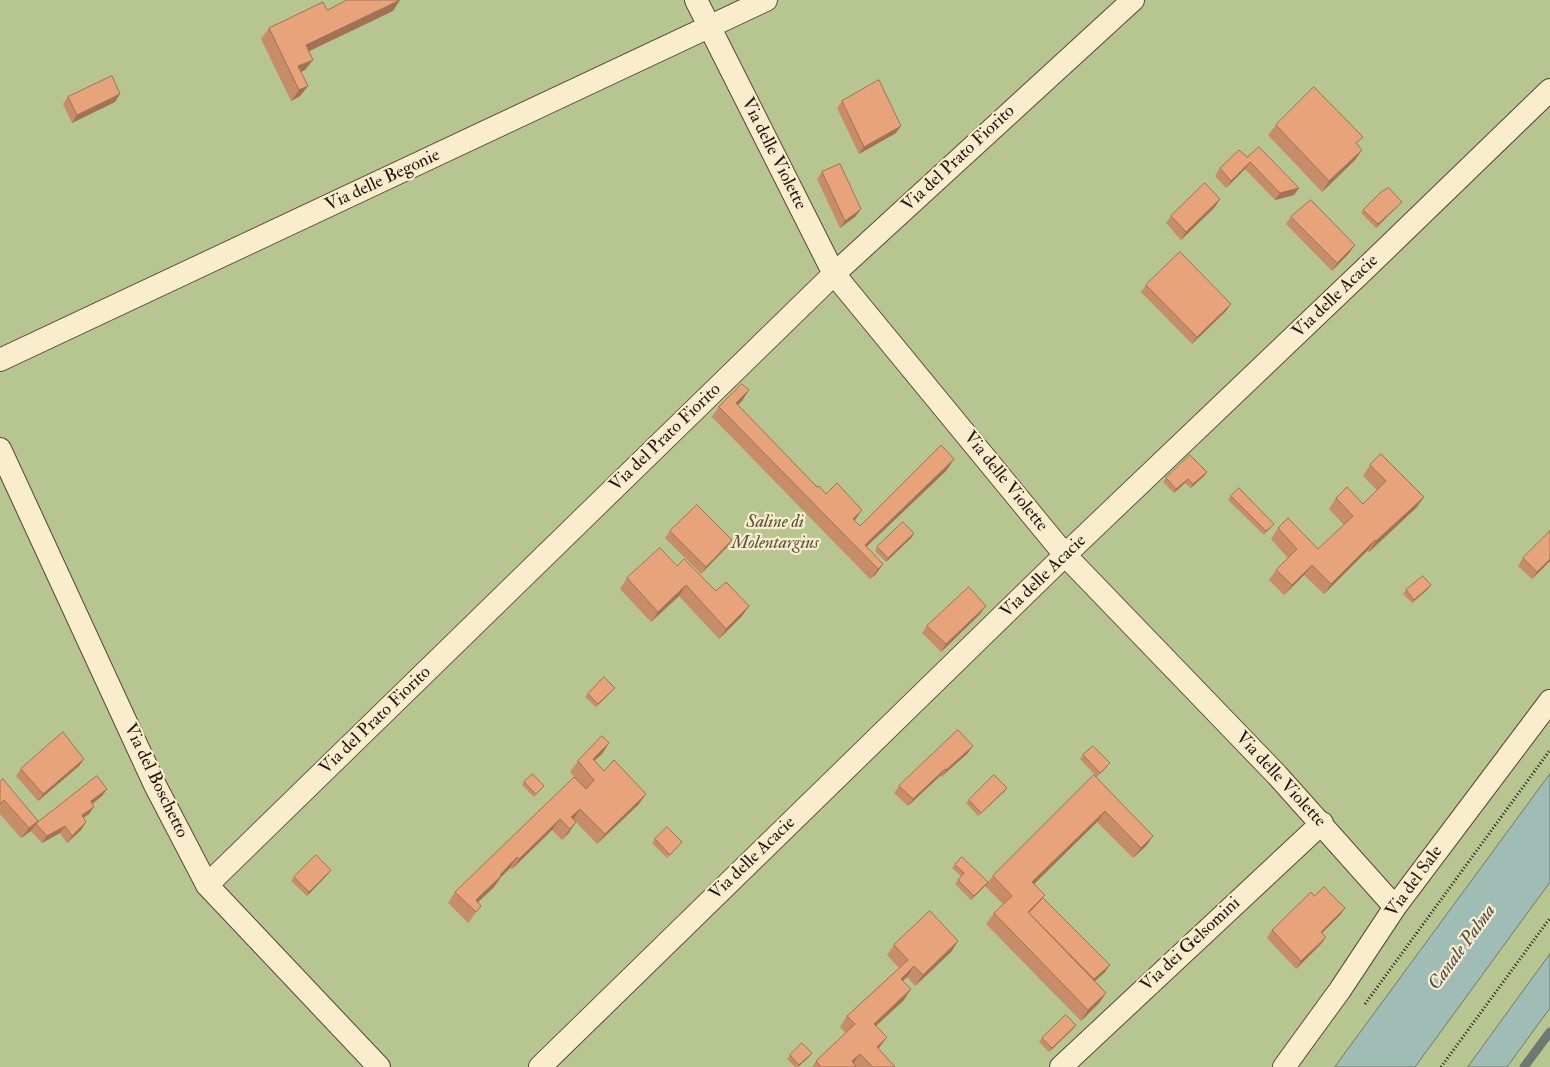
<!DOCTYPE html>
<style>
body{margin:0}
canvas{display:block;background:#f7e4b4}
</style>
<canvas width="1550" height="1067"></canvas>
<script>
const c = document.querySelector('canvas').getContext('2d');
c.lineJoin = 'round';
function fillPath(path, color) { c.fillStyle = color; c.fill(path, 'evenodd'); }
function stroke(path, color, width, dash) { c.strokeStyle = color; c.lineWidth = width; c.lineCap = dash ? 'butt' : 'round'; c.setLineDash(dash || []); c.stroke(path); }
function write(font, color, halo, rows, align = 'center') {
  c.font = font + ' "IM FELL Double Pica",serif'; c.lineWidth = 4.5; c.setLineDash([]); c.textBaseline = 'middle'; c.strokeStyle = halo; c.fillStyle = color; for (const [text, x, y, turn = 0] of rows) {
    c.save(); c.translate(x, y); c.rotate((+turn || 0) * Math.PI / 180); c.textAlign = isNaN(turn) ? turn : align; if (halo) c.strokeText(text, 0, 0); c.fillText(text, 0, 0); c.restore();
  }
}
const green = new Path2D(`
 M0,0h1550v1067h-1550z`);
const water = new Path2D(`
 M1550,774v108l-135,185h-80z
 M1550,954v54l-43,59h-39z`);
const stream = new Path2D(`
 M1524,1067l26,-35`);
const path = new Path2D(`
 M1365,1004l185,-254
 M1441,1067l109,-149`);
const street = new Path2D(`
 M696,0l138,274 231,281 212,220 118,132
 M0,360l766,-360
 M0,449l155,336 52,100 172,182
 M207,885l627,-611 299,-274
 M540,1067l525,-512 304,-290 181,-175
 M1061,1067l261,-244
 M1284,1067l56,-77 55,-83 155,-206`);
const wall = new Path2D(`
 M327,10l66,1 -84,40 -4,19 -4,2 7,14 -8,10 -9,5 -30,-62 8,-11z
 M68,97l47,5 -43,21 -9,-19z
 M842,101l54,32 -37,21 -22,-46z
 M1276,125l86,25 -7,10 -33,32 -54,-57z
 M1247,157l47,38 -19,5 -30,-31 -19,19 -11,-12 5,-8z
 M822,172l34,44 -16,12 -23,-49z
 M1399,205l-23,23 -15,-15 2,-3z
 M1215,207l-34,33 -15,-17 5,-7z
 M1291,217l59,35 -18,19 -46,-47z
 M1146,285l85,19 -5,7 -34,33 -51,-52z
 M749,390l-7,11 -4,4 79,82 9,7 34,32 87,-56 -81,77 17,17 -7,10 -6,5 -158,-162 7,-10z
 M1370,465l47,42 -48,45 -2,-1 -43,43 -20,-19 -20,20 -15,-15 7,-10 12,-12 -17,-19 7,-11 40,21 26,-24 -15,-16 7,-11 27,6 14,-14 -14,-14z
 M1207,472l-2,3 -14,13 -6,-5 -11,10 -11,-11 3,-4z
 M1231,496l40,32 -7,7 -36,-35z
 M670,531l57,16 -26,27 -36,-36z
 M912,537l-26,25 -11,-11 2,-4z
 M1523,558l27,3 -18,18 -14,-13z
 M677,566l39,25 33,15 -7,10 -23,23 -40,-43 -28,26 -31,-33 7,-11z
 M1431,585l-3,4 -16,14 -9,-9 3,-4z
 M981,613l-40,39 -19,-19 5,-7z
 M615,688l-19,19 -11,-10 3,-3z
 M968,753l-27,24 -1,-1 -32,30 -14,-13 5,-7z
 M602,754l-8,7 10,10 35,33 -42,40 -21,-22 -14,18 -10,-10 -40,39 -2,-1 -9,9 -7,10 -16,15 3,4 -13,17 -20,-20 7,-11 125,-109 -10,-11 8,-11z
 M1083,755l24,12 -10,10 -17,-18z
 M84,759l-5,7 -41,35 -22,-25 5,-7z
 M1094,775l59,61 -7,10 -13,12 -36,-36 -63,62 9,14 67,67 -5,7 -10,9 11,12 -7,10 -18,18 -95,-97 8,-11 9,-9 -18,-18 -14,14 -16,-16 6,-8 -9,-8 3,-3 33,17 5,-6z
 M0,782l36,42 71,-35 -5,7 -10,8 -3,10 -6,4 3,4 -5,8 -14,13 -7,-10 -18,10 -11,-12 -10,7 -21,-24z
 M524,782l20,4 -10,11 -12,-12z
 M1007,788l-3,4 -26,24 -12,-13 3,-3z
 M655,839l24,7 -12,12 -15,-15z
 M328,874l-21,22 -16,-15 3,-4z
 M1314,896l31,12 -5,7 -18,18 4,4 -5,7 -25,25 -29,-31 5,-8z
 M958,941l-7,11 -36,34 -8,-9 -4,4 1,19 -28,26 2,23 17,18h-83l4,-6 30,-28 -6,-6 7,-11 52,-48 -12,-13 7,-10z
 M1076,1025l-3,4 -24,23 -10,-10 3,-4z
 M812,1053l-3,4 -11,10h-3l-8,-8 3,-4z`);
const shadedWall = new Path2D(`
 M400,0l-7,11 -94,45 7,-11z
 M313,60l-8,10 -14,7 7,-11z
 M308,86l-8,10 -9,5 8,-11z
 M120,94l-5,8 -43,21 5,-8z
 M901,126l-5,7 -37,21 5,-7z
 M1362,150l-7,10 -33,32 7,-11z
 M1250,162l-5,7 -19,19 5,-7z
 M1299,188l-5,7 -19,5 5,-7z
 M1220,199l-5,8 -34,33 5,-8z
 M1402,202l-26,26 2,-4z
 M861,209l-5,7 -16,12 5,-7z
 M1355,245l-5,7 -18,19 5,-8z
 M1231,304l-5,7 -34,33 5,-7z
 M749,390l-7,11 -14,13 8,-11z
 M954,459l-7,11 -86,82 4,-7z
 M1207,472l-2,3 -14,13 2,-4z
 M1188,479l-3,4 -11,10 2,-4z
 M1424,497l-7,10 -48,45 7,-11z
 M862,510l-7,10 -9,9 7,-10z
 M914,533l-2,4 -26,25 2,-4z
 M732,540l-5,7 -26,27 5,-7z
 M1375,540l-8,11 -43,43 7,-10z
 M1550,559v2l-18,18 5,-7z
 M883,564l-7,10 -6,5 8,-10z
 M1312,565l-8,10 -20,20 8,-10z
 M686,585l-7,11 -28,26 7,-10z
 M1431,585l-3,4 -16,14 2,-3z
 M749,606l-7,10 -23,23 7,-10z
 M986,606l-5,7 -40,39 5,-8z
 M615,688l-19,19 2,-3z
 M609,743l-7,11 -17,15 8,-10z
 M973,746l-5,7 -27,24 5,-7z
 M84,759l-5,7 -41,35 5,-7z
 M945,769l-5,7 -32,30 5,-7z
 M1007,788l-3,4 -26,24 3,-3z
 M107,789l-5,7 -16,13 5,-8z
 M646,794l-7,10 -42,40 8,-10z
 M94,807l-5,7 -12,8 5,-7z
 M580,809l-7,11 -2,-3z
 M1105,811l-8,11 -72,71 7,-11z
 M560,819l-8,11 -40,39 7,-10z
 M38,821l-7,10 -10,7 8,-10z
 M86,822l-5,8 -14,13 5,-7z
 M576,822l-7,11 -7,7 8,-11z
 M65,826l-5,7 -18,10 5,-7z
 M1153,836l-7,10 -13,12 8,-10z
 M517,857l-7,11 -9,9 -7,10 -22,21 4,-8 24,-25z
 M331,870l-3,4 -21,22 2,-4z
 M988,882l-3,4 -14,14 3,-4z
 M1345,908l-5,7 -24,24 5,-7z
 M1326,937l-5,7 -25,25 5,-8z
 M958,941l-7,11 -36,34 8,-11z
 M1110,965l-5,7 -19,17 5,-7z
 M914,966l-7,11 -13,12 7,-10z
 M911,989l-7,11 -37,34 7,-10z
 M1106,993l-7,10 -18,18 7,-11z
 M1076,1025l-3,4 -24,23 3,-4z
 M887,1037l-8,11 -10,9 8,-10z
 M812,1053l-3,4 -11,10 1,-2z
 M860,1054l-7,10 -1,-3z`);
const building = new Path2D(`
 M347,0h53l-94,45 7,15 -15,6 10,20 -9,4 -30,-62 54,-26 4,8z
 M112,76l8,18 -43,21 -9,-18z
 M879,80l22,46 -37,21 -22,-46z
 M1314,87l49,50 -7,6 6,7 -33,31 -53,-56z
 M1259,147l40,41 -19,5 -30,-31 -19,19 -11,-13 19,-18 8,7z
 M840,164l21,45 -16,12 -23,-49z
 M1205,183l15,16 -34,33 -15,-16z
 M1389,188l13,14 -24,22 -15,-14 18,-18z
 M1311,200l44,45 -18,18 -46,-46z
 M1180,252l51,52 -34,33 -51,-52z
 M742,384l7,6 -13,13 81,84 2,-1 7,8 11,-11 25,27 -9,9 7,7 81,-81 13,14 -89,86 18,19 -5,5 -159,-162z
 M1381,454l43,43 -48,44 -1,-1 -44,44 -19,-19 -20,20 -16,-15 21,-21 -19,-21 10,-10 30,31 35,-33 -17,-18 11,-11 16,17 23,-23 -16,-16z
 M1190,455l17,17 -14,12 -5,-5 -12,10 -10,-11z
 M1239,488l35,36 -8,7 -35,-35z
 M697,505l35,35 -26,27 -36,-36z
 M903,522l11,11 -26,25 -11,-11z
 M1550,531v28l-13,13 -14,-14z
 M660,548l17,18 7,-7 32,32 10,-9 23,24 -23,23 -40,-44 -28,27 -31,-34z
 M1423,576l8,9 -17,15 -8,-10z
 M969,587l17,19 -40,38 -19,-18z
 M604,677l11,11 -17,16 -10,-10z
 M958,730l15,16 -27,24 -1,-1 -32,30 -14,-13z
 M63,732l21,27 -41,35 -22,-25z
 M602,736l7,7 -16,16 11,12 10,-11 32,34 -41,40 -25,-25 -9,8 5,5 -6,7 -10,-10 -41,40 -2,-2 -17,18 1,1 -25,24 5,6 -5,6 -21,-20 119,-115 12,12 8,-9 -16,-19z
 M1093,746l17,17 -10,10 -17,-18z
 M533,774l11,12 -8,8 -12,-12z
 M994,775l13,13 -26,25 -12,-13z
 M1094,775l59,61 -12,12 -36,-37 -73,71 13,13 -17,17 78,81 -18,17 -94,-97 18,-17 -19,-20z
 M97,776l10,13 -16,12 3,6 -12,8 4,7 -14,14 -7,-10 -18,10 -11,-12z
 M3,779l35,42 -9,7 -25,-28 -4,4v-22z
 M667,827l15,15 -12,13 -15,-16z
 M316,855l15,15 -22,22 -15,-15z
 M962,857l26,25 -14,14 -16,-16 6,-7 -9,-8z
 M1324,887l21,21 -24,24 5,5 -25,24 -29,-31 39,-38 3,4z
 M1043,898l67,67 -16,14 -65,-66z
 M930,911l28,30 -35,34 -9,-9 -13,13 10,10 -37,35 13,13 -10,10 18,20h-22l-13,-13 -8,7 4,6h-35l-5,-6 39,-37 -8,-8 61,-56 -14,-15z
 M1066,1015l10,10 -24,23 -10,-10z
 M802,1043l10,10 -13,12 -9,-10z`);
const streetNames = [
 ["Via delle Violette",773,154,63],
 ["Via del Prato Fiorito",959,159,-43],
 ["Via delle Begonie",383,181,-25],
 ["Via delle Acacie",1336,297,-44],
 ["Via del Prato Fiorito",666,438,-44],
 ["Via delle Violette",1005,482,51],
 ["Via delle Acacie",1044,577,-44],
 ["Via del Prato Fiorito",376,721,-44],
 ["Via delle Violette",1280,780,47],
 ["Via del Boschetto",155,781,64],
 ["Via delle Acacie",753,859,-44],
 ["Via del Sale",1415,882,-54],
 ["Via dei Gelsomini",1191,945,-43]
];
const parkNames = [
 ["Saline di",775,523],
 ["Molentargius",775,544]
];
const waterNames = [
 ["Canale Palma",1463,948,-54]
];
fillPath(green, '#b7c591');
fillPath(water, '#9fbdb5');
stroke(water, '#6f7971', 1);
stroke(stream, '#6f7971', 9);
stroke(street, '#5a4836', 24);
stroke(path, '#26140c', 3, [1, 2.5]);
stroke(street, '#faedce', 22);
fillPath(wall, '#c78c68');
fillPath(shadedWall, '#a27255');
fillPath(building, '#e7a379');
stroke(building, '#a27255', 1);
write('18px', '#26140c', '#faedce', streetNames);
write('italic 18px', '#59523b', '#faedce', parkNames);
write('italic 19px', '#504f47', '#faedce', waterNames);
</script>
